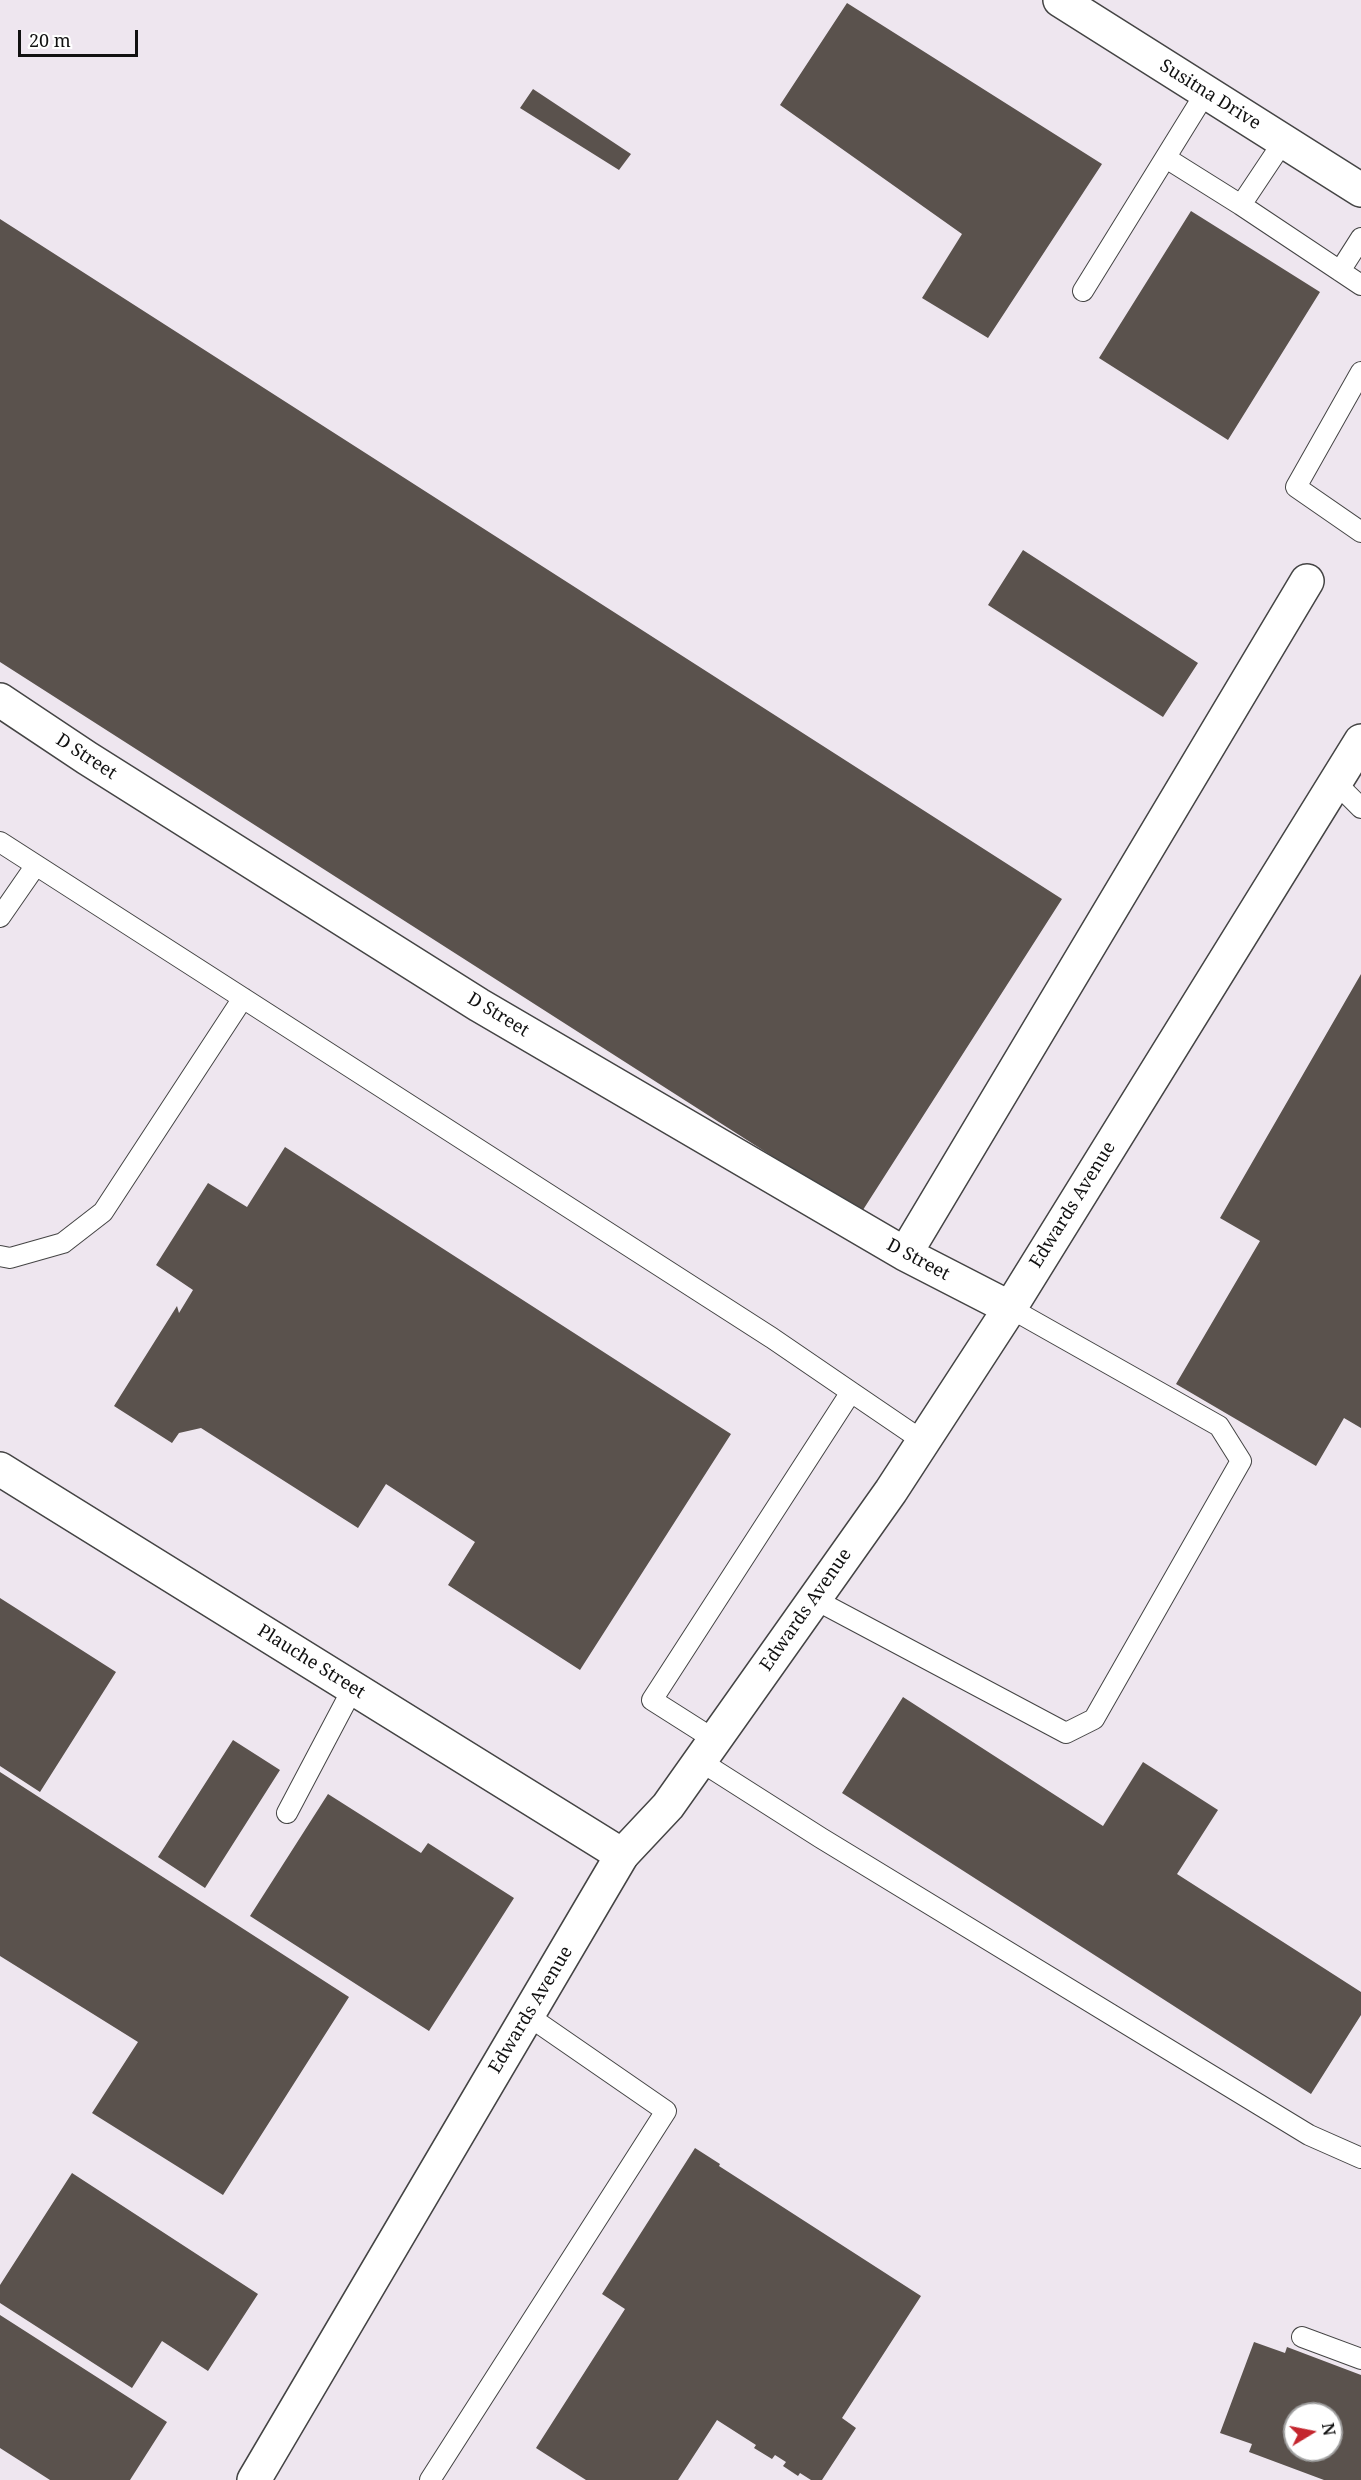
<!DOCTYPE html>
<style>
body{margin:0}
#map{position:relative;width:1361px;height:2480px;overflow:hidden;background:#fffdf5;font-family:"Noto Serif",serif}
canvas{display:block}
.north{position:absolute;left:1283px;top:2402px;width:60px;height:60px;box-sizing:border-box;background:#fff;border:2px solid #a0a0a0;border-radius:50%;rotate:80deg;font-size:16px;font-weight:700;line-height:24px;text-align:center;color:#111}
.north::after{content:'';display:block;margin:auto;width:21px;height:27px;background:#c4262e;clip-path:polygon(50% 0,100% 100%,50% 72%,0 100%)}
.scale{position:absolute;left:18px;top:30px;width:120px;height:27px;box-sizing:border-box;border:3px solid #111;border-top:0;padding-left:8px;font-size:18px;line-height:21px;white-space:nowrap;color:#111;-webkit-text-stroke:4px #fff;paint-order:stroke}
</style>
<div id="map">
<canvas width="1361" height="2480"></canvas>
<div class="north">N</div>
<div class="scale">20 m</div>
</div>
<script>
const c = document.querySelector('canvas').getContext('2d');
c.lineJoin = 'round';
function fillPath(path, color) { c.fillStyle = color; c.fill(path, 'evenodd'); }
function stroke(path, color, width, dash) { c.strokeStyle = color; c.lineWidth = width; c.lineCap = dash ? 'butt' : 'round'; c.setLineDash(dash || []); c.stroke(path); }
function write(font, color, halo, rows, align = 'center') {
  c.font = font + ' "Noto Serif",serif'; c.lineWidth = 6; c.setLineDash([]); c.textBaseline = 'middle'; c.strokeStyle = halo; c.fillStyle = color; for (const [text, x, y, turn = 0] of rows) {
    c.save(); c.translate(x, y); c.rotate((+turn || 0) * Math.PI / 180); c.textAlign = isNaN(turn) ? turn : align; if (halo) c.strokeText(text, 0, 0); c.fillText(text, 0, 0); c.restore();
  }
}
const industrial = new Path2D(`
 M0,0h1361v2480h-1361zM1295,2414h36v36h-36z`);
const building = new Path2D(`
 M847,3l255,161 -114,174 -66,-40 40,-64 -182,-129z
 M533,89l98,65 -12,16 -99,-62z
 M1191,211l129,81 -92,148 -129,-82z
 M0,219l1062,680 -201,314 -861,-551z
 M1023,550l175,113 -35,54 -175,-112z
 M1361,974v454l-17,-10 -28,48 -140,-82 84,-143 -40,-23z
 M285,1147l446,287 -151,236 -132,-85 27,-43 -89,-58 -28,44 -157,-100 -22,5 -7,10 -58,-37 63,-100 2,7 14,-23 -37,-25 52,-82 39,24z
 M0,1598l116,74 -76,120 -40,-26z
 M903,1697l200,129 40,-64 75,48 -41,64 184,118v23l-50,79 -469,-301z
 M233,1740l47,30 -75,118 -47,-31z
 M0,1772l349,225 -126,198 -131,-82 46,-71 -138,-86z
 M328,1794l93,59 7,-10 86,55 -85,133 -179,-115z
 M695,2148l25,16 -1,2 202,130 -79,122 14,10 -34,52h-11l-11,-7 -2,3 -15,-10 3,-4 -11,-7 -3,4 -18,-11 2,-3 -39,-25 -39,60h-92l-50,-32 89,-139 -23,-15z
 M72,2173l186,121 -50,77 -46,-30 -30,47 -132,-85v-18z
 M0,2315l167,107 -37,58h-80l-50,-32z
 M1254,2342l31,11 2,-6 74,28v105h-37l-75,-28 3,-8 -32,-11zM1295,2414h36v36h-36z`);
const service = new Path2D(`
 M1283,142l-42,63 120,80
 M1166,158l75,47
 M1340,271l21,-33
 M1083,291l123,-199
 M1361,372l-65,115 65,45
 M1335,782l26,26
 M0,842l772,496 79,54
 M0,917l36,-52
 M0,1256l10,2 53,-15 40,-31 140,-214
 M814,1599l252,134 28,-14 147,-258 -22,-35 -209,-118
 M715,1740l-63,-40 199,-308 72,49
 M700,1761l121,77 488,297 52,23
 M287,1813l66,-125
 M1302,2337l59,22
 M430,2480l236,-369 -139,-96`);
const minor = new Path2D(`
 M1060,0l301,190
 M0,700l87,58 392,247 426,249 105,54
 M905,1254l402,-673
 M0,1469l622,386`);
const tertiary = new Path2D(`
 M254,2480l368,-625 46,-49 223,-315 119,-183 351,-567`);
const streetNames = [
 ["Susitna Drive",1210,95,32],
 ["D Street",86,757,33],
 ["D Street",498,1015,31],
 ["Edwards Avenue",1073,1205,-58],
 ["D Street",918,1260,28],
 ["Edwards Avenue",806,1610,-55],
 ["Plauche Street",311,1662,32],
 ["Edwards Avenue",531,2010,-59]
];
fillPath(industrial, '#eee6ef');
fillPath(building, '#5a524d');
stroke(service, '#444', 22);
stroke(minor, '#444', 36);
stroke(tertiary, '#444', 36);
stroke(service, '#fff', 20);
stroke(minor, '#fff', 33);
stroke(tertiary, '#fff', 33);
write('18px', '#111', '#fff', streetNames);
</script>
